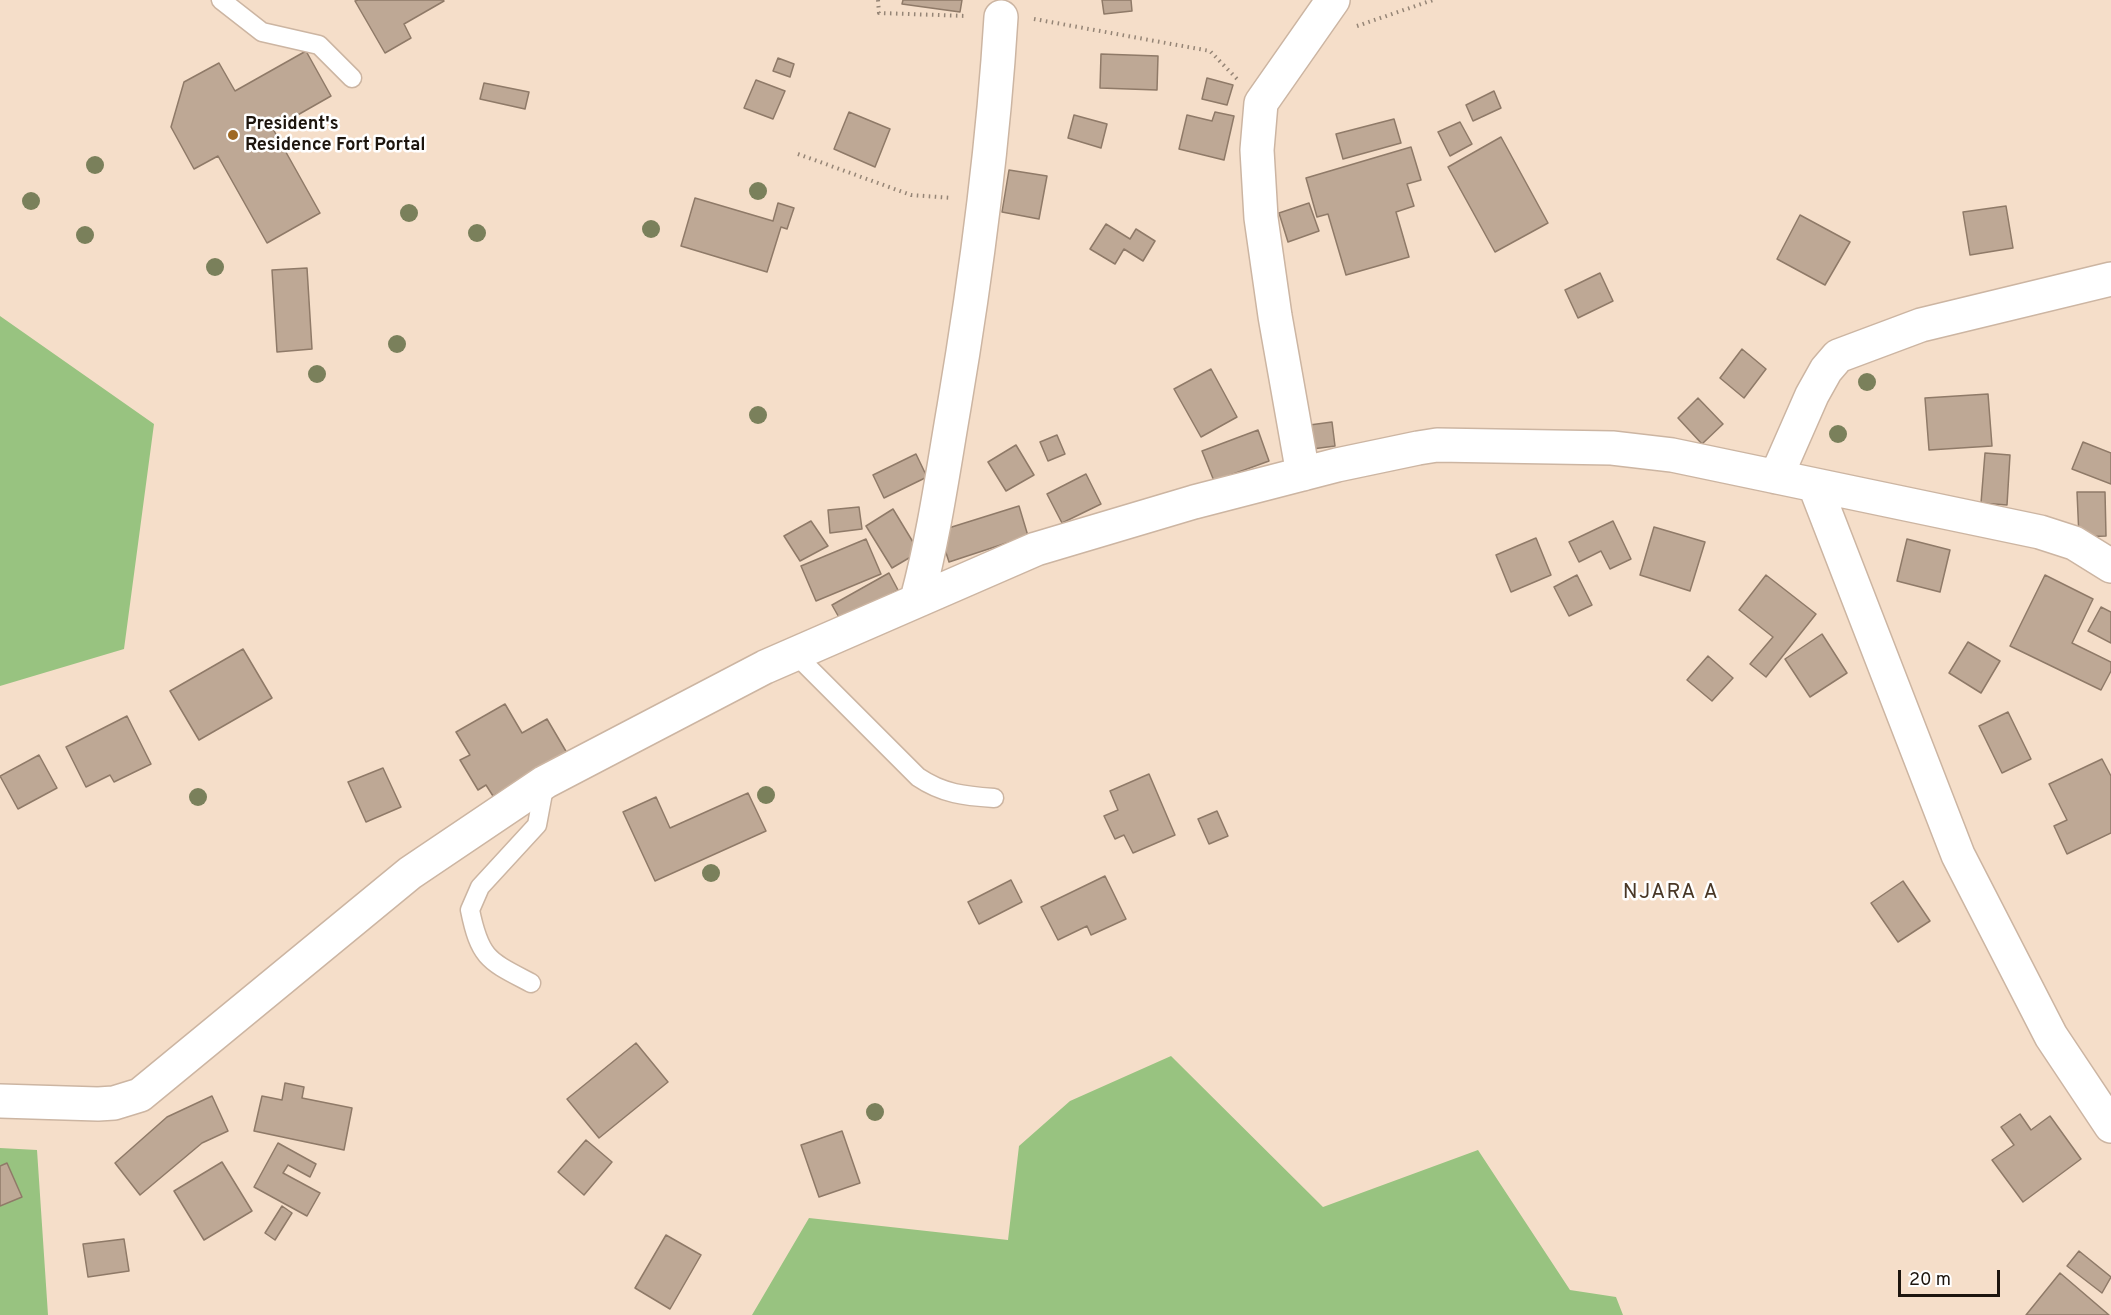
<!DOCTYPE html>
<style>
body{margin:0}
#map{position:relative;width:2111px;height:1315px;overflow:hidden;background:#f5dec9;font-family:Overpass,sans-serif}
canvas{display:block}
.scale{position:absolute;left:1898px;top:1270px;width:102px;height:27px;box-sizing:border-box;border:3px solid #1d150e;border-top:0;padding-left:8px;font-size:18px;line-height:21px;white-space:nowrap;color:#1d150e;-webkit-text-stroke:4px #fff;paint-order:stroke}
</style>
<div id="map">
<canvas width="2111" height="1315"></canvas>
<div class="scale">20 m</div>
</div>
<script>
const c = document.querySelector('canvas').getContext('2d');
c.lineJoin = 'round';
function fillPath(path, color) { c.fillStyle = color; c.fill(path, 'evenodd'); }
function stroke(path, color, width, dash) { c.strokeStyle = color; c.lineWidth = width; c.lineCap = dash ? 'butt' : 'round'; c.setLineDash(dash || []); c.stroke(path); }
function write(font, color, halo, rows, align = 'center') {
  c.font = font + ' Overpass,sans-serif'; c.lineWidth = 5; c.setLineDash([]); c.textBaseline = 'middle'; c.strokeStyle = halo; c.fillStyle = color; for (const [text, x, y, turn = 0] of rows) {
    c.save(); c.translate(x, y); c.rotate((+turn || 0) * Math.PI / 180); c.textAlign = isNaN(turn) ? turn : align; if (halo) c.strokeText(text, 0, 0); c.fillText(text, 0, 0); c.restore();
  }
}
const green = new Path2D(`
 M0,316l154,108 -30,225 -124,37z
 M1171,1056l152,151 155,-57 92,140 46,7 7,18h-871l57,-97 199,22 11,-94 51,-45z
 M0,1148l37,2 11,165h-48z`);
const building = new Path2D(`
 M358,0h85l1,1 -40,23 7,14 -26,15 -30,-52z
 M903,0h59l-2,12 -58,-8z
 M1102,0h29l1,11 -28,3z
 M306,51l25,45 -58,33 47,84 -53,30 -49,-87 -24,13 -23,-42 13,-45 35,-19 16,28z
 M1101,54l57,2 -1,34 -57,-2z
 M778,58l16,6 -4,13 -17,-6z
 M1207,78l26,7 -6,20 -25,-6z
 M756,80l29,11 -12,28 -29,-11z
 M484,83l45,9 -4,17 -45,-10z
 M1494,91l7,17 -28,13 -7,-16z
 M849,112l41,17 -15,38 -41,-18z
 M1215,112l19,4 -10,44 -45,-11 8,-34 25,6z
 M1074,115l33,9 -6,24 -33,-10z
 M1394,119l7,24 -58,16 -7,-25z
 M1460,122l12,22 -22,12 -12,-24z
 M1501,137l47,86 -53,29 -47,-85z
 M1411,147l10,33 -14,4 7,22 -18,6 13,45 -63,18 -18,-61 -11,3 -11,-39z
 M1009,170l38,6 -8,43 -37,-7z
 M695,198l78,23 5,-18 16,5 -7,21 -6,-2 -14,45 -86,-26z
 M1309,203l10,28 -31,11 -9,-29z
 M2006,206l7,42 -43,7 -7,-43z
 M1800,215l50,27 -25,43 -48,-26z
 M1106,224l24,15 6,-10 19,12 -12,20 -19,-12 -9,15 -25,-15z
 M307,268l5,81 -35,3 -5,-82z
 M1600,273l13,28 -35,17 -13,-28z
 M1742,349l24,20 -22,29 -24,-20z
 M1211,369l26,48 -36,20 -27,-48z
 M1988,394l4,52 -63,4 -4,-52z
 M1698,398l25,26 -21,20 -24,-26z
 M1332,422l3,24 -30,4 -3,-24z
 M1258,430l11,31 -55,20 -12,-30z
 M1057,435l8,19 -17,7 -8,-19z
 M2083,442l28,11v31l-39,-15z
 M1016,445l18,30 -28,16 -18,-29z
 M1985,453l25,2 -3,50 -26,-2z
 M916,454l11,23 -43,21 -11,-23z
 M1086,474l15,30 -39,19 -15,-29z
 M2077,492h28l1,44 -27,1z
 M1019,506l9,30 -79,26 -10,-31z
 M859,507l3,22 -32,4 -2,-23z
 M893,509l26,43 -27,16 -26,-42z
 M811,521l17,25 -28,15 -16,-25z
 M1613,521l18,38 -21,10 -9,-18 -22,11 -10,-20z
 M1654,527l51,15 -15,49 -50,-16z
 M1536,538l15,37 -40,17 -15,-37z
 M866,539l15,35 -65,27 -15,-35z
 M1907,539l43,11 -10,42 -43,-11z
 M889,573l9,17 -57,31 -9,-16z
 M1577,575l15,30 -23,11 -15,-29z
 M1766,575l50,39 -50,63 -16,-13 23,-27 -34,-27z
 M2045,575l48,24 -21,44 39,19v9l-10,19 -91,-44z
 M2101,607l10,5v31l-23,-12z
 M1822,634l25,39 -37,24 -25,-38z
 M1968,642l32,19 -19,32 -32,-20z
 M243,649l29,49 -73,42 -29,-49z
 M1708,656l25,22 -21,23 -25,-21z
 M505,704l17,29 25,-14 20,34 -74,43 -7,-11 -8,5 -18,-30 10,-5 -14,-23z
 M2008,712l23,47 -29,14 -23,-47z
 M127,716l24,48 -37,18 -4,-7 -24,12 -20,-40z
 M39,755l18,33 -39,21 -18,-33z
 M2102,759l9,17v57l-44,21 -13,-28 13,-6 -18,-36z
 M383,768l18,39 -35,15 -18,-40z
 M1149,774l26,61 -42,18 -9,-18 -9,4 -11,-23 14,-6 -8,-19z
 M748,793l18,38 -111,50 -32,-69 33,-15 14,31z
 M1217,811l11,25 -19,8 -11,-25z
 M1105,876l21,43 -35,16 -4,-9 -29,14 -17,-33z
 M1011,880l11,22 -43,22 -11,-22z
 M1903,881l27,40 -32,21 -27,-39z
 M636,1043l32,39 -69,56 -32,-39z
 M285,1083l19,4 -2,11 50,10 -8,42 -90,-19 8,-35 20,4z
 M212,1096l16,35 -26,12 -62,52 -25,-32 52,-46z
 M2020,1114l11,16 19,-14 31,43 -58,43 -31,-42 22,-15 -13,-18z
 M842,1131l18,52 -41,14 -18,-52z
 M586,1140l26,22 -28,33 -26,-23z
 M278,1143l38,21 -6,13 -22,-12 -5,8 37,20 -13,23 -53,-29z
 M222,1162l30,49 -48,29 -30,-49z
 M7,1163l15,34 -22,9v-40z
 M282,1206l10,7 -17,27 -10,-7z
 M666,1235l35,20 -31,54 -35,-21z
 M124,1239l5,32 -41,6 -5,-33z
 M2079,1251l32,26 -9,16 -35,-27z
 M2060,1273l49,42h-83z`);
const path = new Path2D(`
 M878,0l1,13 88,3
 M1034,19l176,32 27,28
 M1357,26l76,-26
 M798,154l113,41 41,3`);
const lane = new Path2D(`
 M221,0l41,32 57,13 33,33
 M794,653l124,124c25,17 47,19 76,21
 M531,983c-42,-22 -51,-24 -61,-73l10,-23 57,-62 8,-43`);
const street = new Path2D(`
 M1303,474l-28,-158 -14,-98 -4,-68 4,-47 72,-103
 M1776,477l36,-82 14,-25 12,-14 83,-31 190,-46
 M1815,486l143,369 93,181 60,90
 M917,599c17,-63 26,-128 37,-192 22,-130 39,-258 47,-390
 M0,1101l98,3 16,-1 26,-8 270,-222 135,-91 220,-115 271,-118 158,-47 143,-37 81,-17 19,-3 175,3 60,7 368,77 34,11 37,23`);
const trees = [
 [95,165],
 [758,191],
 [31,201],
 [409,213],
 [651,229],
 [477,233],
 [85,235],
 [215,267],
 [397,344],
 [317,374],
 [1867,382],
 [758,415],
 [1838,434],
 [766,795],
 [198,797],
 [711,873],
 [875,1112]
];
const markers = [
 [233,135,6,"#9f6923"]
];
const poiNames = [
 ["President's",245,125],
 ["Residence Fort Portal",245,146]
];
const quarterNames = [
 ["NJARA A",1671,894]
];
fillPath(green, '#98c380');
fillPath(building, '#bea895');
stroke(building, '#8f7a68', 1.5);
stroke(lane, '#ccb5a2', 21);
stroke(street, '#ccb5a2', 36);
stroke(path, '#958576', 4, [1.5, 4.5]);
stroke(lane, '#fff', 18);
stroke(street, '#fff', 33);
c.fillStyle = '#7a805b';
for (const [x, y] of trees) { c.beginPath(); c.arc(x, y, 9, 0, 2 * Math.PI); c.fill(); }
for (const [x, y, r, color] of markers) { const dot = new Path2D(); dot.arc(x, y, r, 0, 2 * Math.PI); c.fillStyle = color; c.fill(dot); stroke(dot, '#fff', 2); }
write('bold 18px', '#1d150e', '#fff', poiNames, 'left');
c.letterSpacing = '1.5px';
write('21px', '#493726', '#fff', quarterNames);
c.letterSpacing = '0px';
</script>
